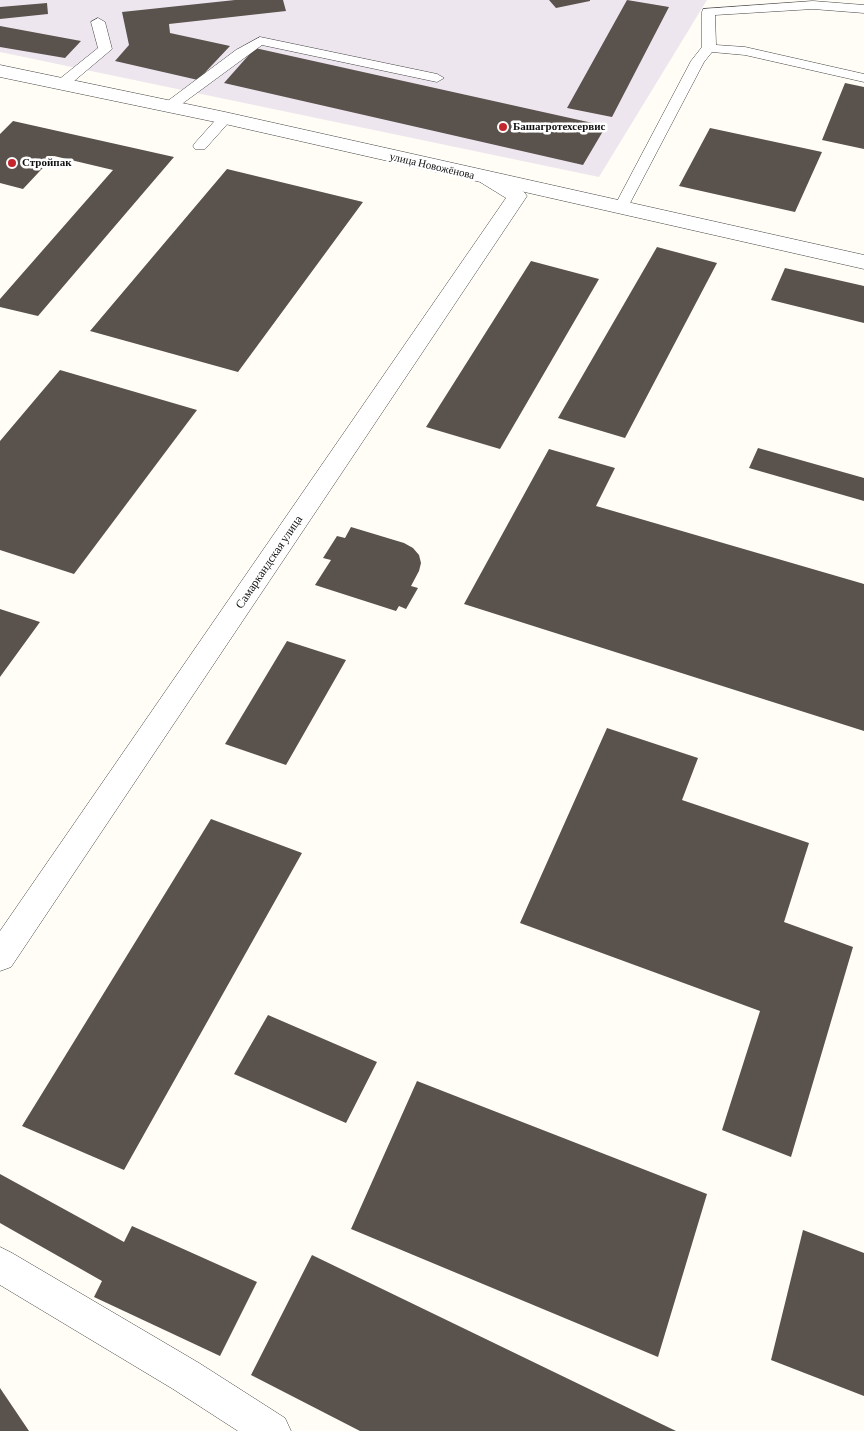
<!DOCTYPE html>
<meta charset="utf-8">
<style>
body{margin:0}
canvas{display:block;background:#fffdf5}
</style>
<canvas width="864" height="1431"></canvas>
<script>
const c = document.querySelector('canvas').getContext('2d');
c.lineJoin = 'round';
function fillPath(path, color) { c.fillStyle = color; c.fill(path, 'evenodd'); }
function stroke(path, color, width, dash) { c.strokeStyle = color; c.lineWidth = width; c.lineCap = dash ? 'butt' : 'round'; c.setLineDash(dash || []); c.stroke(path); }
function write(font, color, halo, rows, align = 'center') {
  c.font = font + ' "Crimson Pro",serif'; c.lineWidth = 5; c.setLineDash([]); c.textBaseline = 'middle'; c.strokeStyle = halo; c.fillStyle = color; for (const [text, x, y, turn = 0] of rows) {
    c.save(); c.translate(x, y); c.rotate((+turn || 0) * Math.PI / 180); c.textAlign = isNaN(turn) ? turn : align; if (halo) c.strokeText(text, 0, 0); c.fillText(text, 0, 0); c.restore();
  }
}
const industrial = new Path2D(`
 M0,0h707l-108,177 -599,-125z`);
const building = new Path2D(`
 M235,0h48l3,11 -117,13 1,9 60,13 -32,34 -83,-19 14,-16 -7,-33z
 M549,0h41v1l-34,7z
 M627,0l42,7 -57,110 -45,-9z
 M47,3l1,11 -48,5v-12z
 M0,26l81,15 -16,17 -65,-11z
 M255,48l351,78 -23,39 -359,-82z
 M845,83l19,4v62l-42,-9z
 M13,121l161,36 -136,159 -38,-9v-8l113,-129 -59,-14 -31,33 -23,-6v-49z
 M710,128l112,24 -27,60 -116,-26z
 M227,169l136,33 -125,170 -148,-41z
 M657,247l60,16 -92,175 -67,-20z
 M531,261l68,18 -99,170 -74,-22z
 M785,268l79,18v37l-93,-23z
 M60,370l137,40 -123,164 -74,-24v-109z
 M758,448l106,30v23l-115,-33z
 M549,449l66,19 -19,38 268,78v147l-400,-127z
 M351,527l53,16 9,5 6,7 2,8 -2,8 -8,15 7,2 -12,21 -7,-3 -3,5 -81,-26 16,-25 -8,-2 14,-22 8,2z
 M0,609l40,13 -40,55z
 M287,641l59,19 -60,105 -61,-21z
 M607,728l91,30 -16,42 127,43 -25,79 69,25 -62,210 -69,-27 38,-119 -240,-88z
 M211,819l91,34 -178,317 -102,-44z
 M268,1015l109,47 -31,61 -112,-49z
 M417,1081l290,113 -49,163 -307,-128z
 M0,1174l124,68 8,-16 125,56 -37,74 -126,-59 8,-16 -102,-58z
 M803,1230l61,23v143l-93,-36z
 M312,1255l364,176h-316l-109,-56z
 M0,1388l29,43h-29z`);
const service = new Path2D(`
 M813,1l51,4v8l-51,-4 -98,6 1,30 29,2 119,27v8l-119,-27 -33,-3 -8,10 -76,145 -2,3h-10l-2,-3 77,-146 11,-14v-35l1,-3z
 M98,18l7,4 7,27 -45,38h-10l-2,-3 2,-3 41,-33 -7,-26z
 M260,37l177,37 7,4 -7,4 -175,-37 -87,64h-10l-2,-3 2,-3 71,-53z
 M225,114l7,4 -2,3 -25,28h-10l-2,-3 2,-3 25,-28z`);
const minor = new Path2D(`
 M487,172l7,2 30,18 3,4 -516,771 -11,4v-40l506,-733 -26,-16 -3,-4 3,-4z
 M0,1247l12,6 187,110 86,55 6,13h-53l-65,-42 -173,-104z`);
const tertiary = new Path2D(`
 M0,65l225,47 639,143v14l-639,-145 -225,-47z`);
const markers = [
 [503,127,5,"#c4262e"],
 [12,163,5,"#c4262e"]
];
const farPoinames = [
 ["Башагротехсервис",513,127],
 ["Стройпак",22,163]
];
const farStreetnames = [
 ["улица Новожёнова",432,166,13]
];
const streetNames = [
 ["Самаркандская улица",269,562,-56]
];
fillPath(industrial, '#eee6ef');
fillPath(building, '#5a524d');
stroke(service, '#444', 1);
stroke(minor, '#444', 1);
stroke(tertiary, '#444', 1);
fillPath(service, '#fff');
fillPath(minor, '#fff');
fillPath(tertiary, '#fff');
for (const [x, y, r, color] of markers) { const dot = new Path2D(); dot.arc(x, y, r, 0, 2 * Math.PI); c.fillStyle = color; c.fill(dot); stroke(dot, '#fff', 2); }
write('bold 11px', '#111', '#fff', farPoinames, 'left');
write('11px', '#111', '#fff', farStreetnames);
write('12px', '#111', '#fff', streetNames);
</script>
